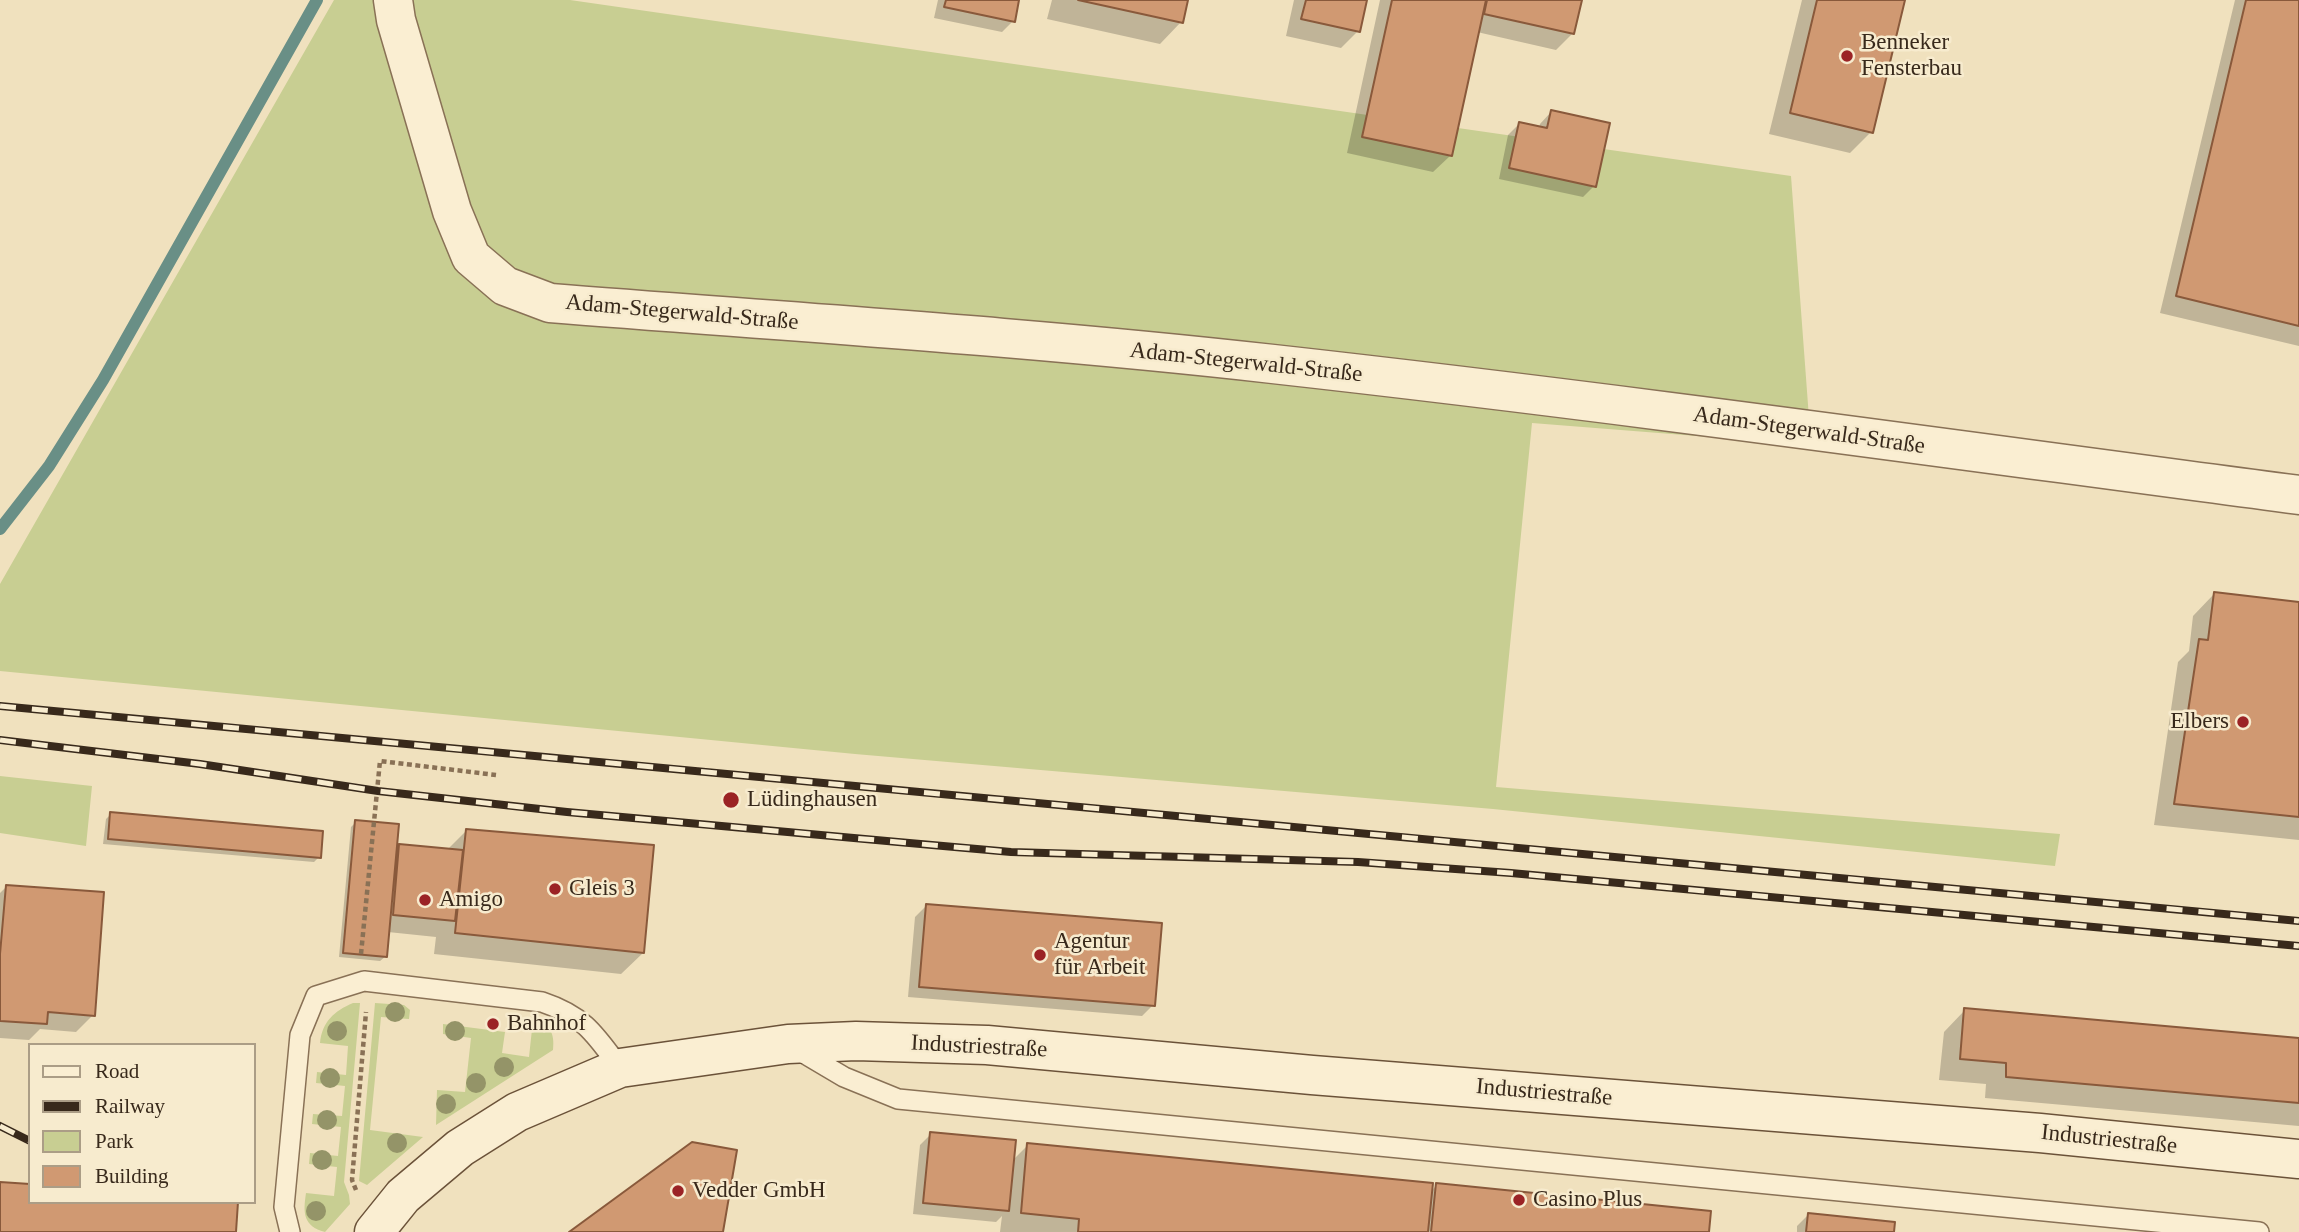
<!DOCTYPE html>
<meta charset="utf-8">
<style>
body{margin:0}
#map{position:relative;width:2299px;height:1232px;overflow:hidden;background:#f0e1be;font-family:Georgia,serif}
canvas{display:block}
.legend{position:absolute;left:28px;top:1043px;width:228px;height:161px;box-sizing:border-box;background:#f7ebce;border:2px solid #ab9d86;margin:0;padding:9px 12px;list-style:none;font-size:21px;color:#38291b}
.legend li{display:flex;align-items:center;gap:14px;height:35px}
.legend b{width:35px;border:2px solid #ab9d86}
</style>
<div id="map">
<canvas width="2299" height="1232"></canvas>
<ul class="legend">
<li><b style="height:9px;background:#faeed2"></b>Road</li>
<li><b style="height:9px;background:#38291b"></b>Railway</li>
<li><b style="height:19px;background:#c8ce92"></b>Park</li>
<li><b style="height:19px;background:#d09972"></b>Building</li>
</ul>
</div>
<script>
const c = document.querySelector('canvas').getContext('2d');
c.lineJoin = 'round';
function fillPath(path, color) { c.fillStyle = color; c.fill(path, 'evenodd'); }
function stroke(path, color, width, dash) { c.strokeStyle = color; c.lineWidth = width; c.lineCap = dash ? 'butt' : 'round'; c.setLineDash(dash || []); c.stroke(path); }
function write(font, color, halo, rows, align = 'center') {
  c.font = font + ' Georgia,serif'; c.lineWidth = 5; c.setLineDash([]); c.textBaseline = 'middle'; c.strokeStyle = halo; c.fillStyle = color; for (const [text, x, y, turn = 0] of rows) {
    c.save(); c.translate(x, y); c.rotate((+turn || 0) * Math.PI / 180); c.textAlign = isNaN(turn) ? turn : align; if (halo) c.strokeText(text, 0, 0); c.fillText(text, 0, 0); c.restore();
  }
}
const green = new Path2D(`
 M334,0h236l1221,176 20,269 -279,-22 -36,364 564,47 -5,32 -562,-57 -638,-55 -855,-83v-87z
 M0,776l92,10 -6,60 -86,-13z
 M353,1003h7l-16,179 5,13 1,9 -25,28c-22,-6 -22,-19 -19,-39l28,3 3,-29 -28,-3 1,-11 28,3 3,-29 -29,-3 1,-10 29,2 3,-30 -29,-3 1,-11 29,3 2,-29 -28,-3c2,-21 14,-32 33,-40z
 M375,1003l29,2 6,5 -1,9 -28,-2 -11,113 53,7 -56,48 -8,-4z
 M533,1020c17,4 22,13 20,30l-117,75 1,-35 28,2 6,-54 -28,-4v-10l62,8 -3,21 27,4z`);
const shadow = new Path2D(`
 M938,0h79l-4,21 -11,11 -68,-14z
 M1052,0h134l-5,22 -21,22 -113,-25z
 M1294,0h71l-7,31 -17,17 -55,-12z
 M1380,0h200l-7,33 -17,17 -79,-18 -27,124 -17,16 -86,-19z
 M1802,0h101l-32,132 -21,21 -81,-19z
 M2235,0h64v346l-139,-33z
 M1551,112l43,74 -11,11 -84,-18 9,-44 11,-11 20,4 1,-4z
 M2214,594l85,9v237l-145,-15 24,-163 11,-11 4,-35z
 M111,814l208,43 -5,5 -211,-18 3,-25z
 M356,822l39,28 4,-4 48,4 20,-20 176,123 -22,21 -187,-20 2,-17 -48,-5 -2,24 -6,5 -41,-4 12,-130z
 M6,887l87,128 -17,17 -36,-3 -11,11 -29,-2v-145z
 M926,906l227,99 -11,11 -234,-19 7,-80z
 M1965,1010l334,30v86l-314,-28 1,-14 -47,-4 5,-48z
 M931,1134l81,27 16,-16 403,46 6,-6 270,47h-707l2,-16 -6,6 -83,-8 7,-69z
 M1808,1215l84,17h-95v-6z`);
const stream = new Path2D(`
 M0,529l49,-63 54,-86 214,-380`);
const building = new Path2D(`
 M946,0h73l-4,22 -71,-15z
 M1078,0h110l-5,23z
 M1306,0h61l-7,32 -59,-13z
 M1392,0h94l-34,156 -90,-19z
 M1487,0h95l-8,34 -90,-20z
 M1817,0h88l-32,133 -83,-20z
 M2246,0h53v326l-123,-30z
 M1551,110l59,13 -14,64 -87,-19 10,-46 28,6z
 M2214,592l85,10v215l-125,-13 25,-165 9,1z
 M110,812l213,19 -2,27 -213,-19z
 M355,820l44,4 -12,133 -44,-4z
 M466,829l188,16 -10,108 -189,-20z
 M399,844l64,6 -8,71 -62,-6z
 M6,885l98,7 -9,124 -47,-4 -1,12 -47,-3v-67z
 M926,904l236,19 -7,83 -236,-19z
 M1964,1008l335,30v65l-293,-26v-14l-46,-4z
 M930,1132l86,8 -7,71 -86,-8z
 M692,1142l45,8 -14,82h-154z
 M1027,1143l406,40 -5,49h-350l1,-13 -58,-6z
 M0,1182l30,2v18h208l-2,30h-236z
 M1436,1183l275,28 -2,21h-278z
 M1808,1213l87,9 -1,10h-88z`);
const path = new Path2D(`
 M361,954l19,-193 116,14
 M356,1190l-4,-10 14,-168`);
const lane = new Path2D(`
 M795,1048l49,29 54,22 1361,133
 M290,1232l-6,-25 16,-172 16,-39 48,-15 178,21c42,14 53,32 78,66`);
const street = new Path2D(`
 M393,0l3,20 56,191 19,46 34,29 45,17c241,19 483,34 723,61 342,38 684,86 1026,131`);
const secondary = new Path2D(`
 M374,1232l29,-36 57,-48 57,-36 103,-44 168,-24 68,-3 131,4 325,30 728,58 259,26`);
const rail = new Path2D(`
 M0,706l2299,215
 M0,740l200,24 178,27 189,21 331,30 113,10 347,10 153,11 788,73
 M0,1126l30,15`);
const trees = [
 [395,1012],
 [337,1031],
 [455,1031],
 [504,1067],
 [330,1078],
 [476,1083],
 [446,1104],
 [327,1120],
 [397,1143],
 [322,1160],
 [316,1211]
];
const markers = [
 [1847,56,7,"#9b2325"],
 [2243,722,7,"#9b2325"],
 [731,800,9,"#9b2325"],
 [555,889,7,"#9b2325"],
 [425,900,7,"#9b2325"],
 [1040,955,7,"#9b2325"],
 [493,1024,7,"#9b2325"],
 [678,1191,7,"#9b2325"],
 [1519,1200,7,"#9b2325"]
];
const poiNames = [
 ["Benneker",1861,43],
 ["Fensterbau",1861,69],
 ["Elbers",2229,722,"right"],
 ["Lüdinghausen",747,800],
 ["Gleis 3",569,889],
 ["Amigo",439,900],
 ["Agentur",1054,942],
 ["für Arbeit",1054,968],
 ["Bahnhof",507,1024],
 ["Vedder GmbH",692,1191],
 ["Casino Plus",1533,1200]
];
const streetNames = [
 ["Adam-Stegerwald-Straße",682,313,5],
 ["Adam-Stegerwald-Straße",1246,363,6],
 ["Adam-Stegerwald-Straße",1809,431,8],
 ["Industriestraße",979,1047,3],
 ["Industriestraße",1544,1093,5],
 ["Industriestraße",2109,1140,6]
];
fillPath(green, '#c8ce92');
fillPath(shadow, '#0003');
stroke(stream, '#698f86', 12);
fillPath(building, '#d09972');
stroke(building, '#89593b', 2);
stroke(lane, '#897156', 22);
stroke(street, '#897156', 41);
stroke(secondary, '#6b5239', 41);
stroke(path, '#897156', 4.5, [5, 3.5]);
stroke(lane, '#faeed2', 19);
stroke(street, '#faeed2', 38);
stroke(secondary, '#faeed2', 38);
stroke(rail, '#38291b', 8);
stroke(rail, '#f7ebce', 5, [16]);
c.fillStyle = '#949468';
for (const [x, y] of trees) { c.beginPath(); c.arc(x, y, 10, 0, 2 * Math.PI); c.fill(); }
for (const [x, y, r, color] of markers) { const dot = new Path2D(); dot.arc(x, y, r, 0, 2 * Math.PI); c.fillStyle = color; c.fill(dot); stroke(dot, '#f7ebce', 2.5); }
write('23px', '#38291b', '#f7ebce', poiNames, 'left');
write('23px', '#38291b', '#f7ebce', streetNames);
</script>
